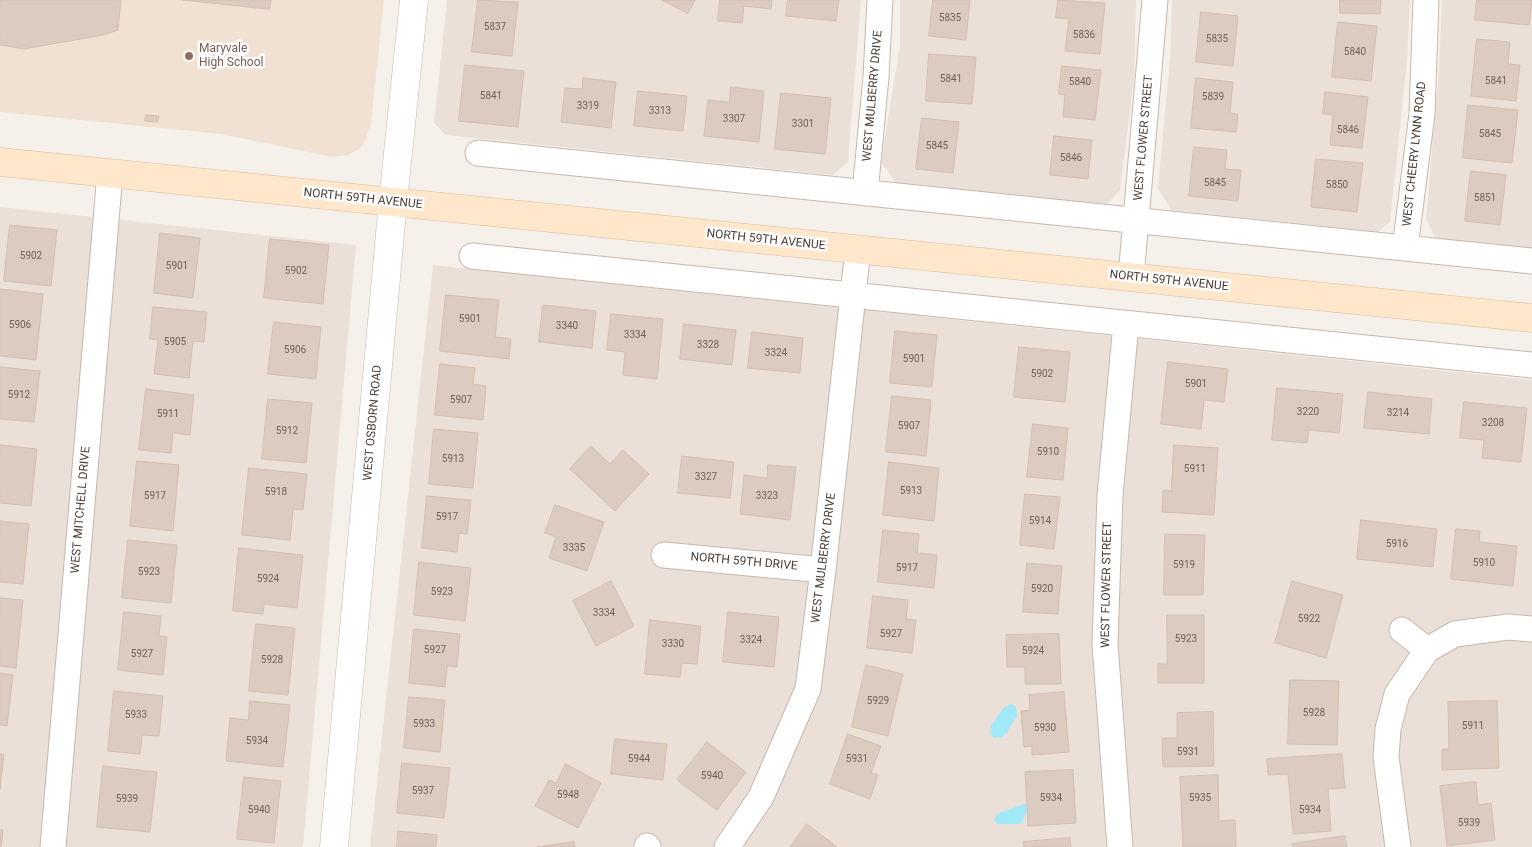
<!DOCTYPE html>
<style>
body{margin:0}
canvas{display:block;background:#f6f0ea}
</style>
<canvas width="1532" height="847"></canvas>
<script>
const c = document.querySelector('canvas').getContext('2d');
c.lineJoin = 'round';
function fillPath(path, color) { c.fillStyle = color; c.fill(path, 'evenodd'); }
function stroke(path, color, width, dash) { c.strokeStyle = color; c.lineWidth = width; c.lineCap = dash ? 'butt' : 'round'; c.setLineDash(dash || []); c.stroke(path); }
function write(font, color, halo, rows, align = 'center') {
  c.font = font + ' Roboto,sans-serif'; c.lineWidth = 5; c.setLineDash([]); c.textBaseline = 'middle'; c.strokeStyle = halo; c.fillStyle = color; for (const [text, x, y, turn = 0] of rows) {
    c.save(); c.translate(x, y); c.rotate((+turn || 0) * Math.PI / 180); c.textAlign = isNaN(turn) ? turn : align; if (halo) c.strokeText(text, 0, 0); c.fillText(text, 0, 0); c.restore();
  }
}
const residential = new Path2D(`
 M447,0h414l-13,162 -15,13 -387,-40 -12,-12z
 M900,0h236l-2,78 -14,112 -15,16 -209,-23 -15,-21 19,-117z
 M1172,0h238l-3,62 -17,160 -12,10 -207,-22 -13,-22 12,-130z
 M1442,0h90v248l-95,-7 -11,-22 13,-149z
 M0,207l356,38 -53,602h-303z
 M433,265l1099,115v467h-1162z`);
const education = new Path2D(`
 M0,0h384l-13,123 -5,16 -5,9 -13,7 -16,2 -111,-23 -221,-22z`);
const water = new Path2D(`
 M1011,704l5,3 1,9 -8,12 -2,6 -2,-1 -2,4 -9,1 -4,-5 2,-5 -2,-1 15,-21 1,1z
 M1024,804l4,1v3l-7,16h-23l-4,-3 3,-7z`);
const building = new Path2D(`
 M0,0h121l-3,30 -15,5 -79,14 -24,-4z
 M183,0h88l-1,9z
 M478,0l40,2 -6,54 -40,-4z
 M662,0h33l-7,13z
 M720,0h52l-1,9 -27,-3 -2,17 -24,-2z
 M788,0h51l-3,21 -50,-5z
 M933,0h37l-4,40 -37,-4z
 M1058,0l47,3 -5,51 -35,-3 4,-32 -13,-1z
 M1340,0h41l-1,14 -40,-1z
 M1477,0h55l-3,25 -54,-5z
 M1201,12l37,4 -5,50 -37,-4z
 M1338,22l39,4 -6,55 -39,-4z
 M1477,39l33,3 -2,22 12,1 -4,36 -45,-5z
 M929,54l47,3 -4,47 -46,-3z
 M465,65l59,6 -6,56 -59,-6z
 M1062,66l39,4 -6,50 -32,-3 2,-22 -6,-1z
 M583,78l33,4 -5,46 -50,-6 4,-34 17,1z
 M1196,78l37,4 -3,31 8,1 -2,18 -45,-4z
 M731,87l33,4 -5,51 -55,-6 4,-36 21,2z
 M638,91l49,5 -4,35 -49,-5z
 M1325,92l43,5 -6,51 -32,-3 3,-30 -10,-1z
 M781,93l50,5 -6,56 -50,-5z
 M1468,105l50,5 -6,53 -49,-5z
 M146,115l13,1 -1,6 -13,-1z
 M922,118l37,4 -6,51 -37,-4z
 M1054,136l38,4 -4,39 -38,-4z
 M1194,147l33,3 -2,19 16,1 -3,31 -49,-5z
 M1316,159l47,4 -6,49 -46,-5z
 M1471,171l35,4 -6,50 -35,-4z
 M10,225l47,5 -6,56 -47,-5z
 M160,233l40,5 -7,60 -39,-5z
 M270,239l59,6 -6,59 -59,-6z
 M0,289l43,5 -7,66 -36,-4z
 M446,295l53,5 -4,37 16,2 -2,20 -69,-8z
 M543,305l53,6 -4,37 -53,-6z
 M153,307l54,5 -3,30 -11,-1 -4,37 -35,-4 4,-34 -8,-1z
 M611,314l52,5 -6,60 -34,-4 2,-23 -18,-2z
 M274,322l47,5 -5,52 -48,-5z
 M684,324l52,6 -4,35 -52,-6z
 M895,331l42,4 -5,52 -42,-4z
 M752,332l51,6 -3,35 -52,-5z
 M1019,347l51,5 -5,50 -51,-5z
 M1168,362l60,7 -4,33 -20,-2 -3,29 -40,-5z
 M440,364l35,4 -2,16 13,2 -3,34 -48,-5z
 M0,367l40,4 -6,51 -34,-3z
 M1277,388l66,6 -4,39 -30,-3 -2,13 -35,-3z
 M146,389l48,6 -4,40 -17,-2 -2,20 -32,-3z
 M1368,392l64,7 -3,35 -65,-6z
 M892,396l39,4 -5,56 -40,-4z
 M268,399l44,4 -6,60 -44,-4z
 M1464,402l63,6 -6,54 -39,-4 2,-18 -24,-2z
 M1033,424l35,4 -5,52 -36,-3z
 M434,429l44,4 -5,55 -44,-4z
 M0,445l37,4 -6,57 -31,-3z
 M1174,445l44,3 -4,67 -52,-3 1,-22 8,1z
 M591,446l19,18 13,-14 26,24 -34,37 -45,-42z
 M682,456l52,6 -4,36 -52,-5z
 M137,461l42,4 -6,66 -43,-5z
 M889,462l50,6 -5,53 -51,-6z
 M768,465l28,2 -6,53 -50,-6 4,-39 23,3z
 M249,468l58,6 -4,36 -10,-1 -3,31 -48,-5z
 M1025,494l35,3 -6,52 -34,-4z
 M427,496l44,4 -4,34 -8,-1 -2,19 -35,-4z
 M555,505l49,17 -17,49 -38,-13 7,-21 -11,-4z
 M1361,520l76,9 -4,38 -76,-8z
 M0,521l29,3 -6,60 -23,-2z
 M1456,529l24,2 -1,11 38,4 -4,40 -62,-7z
 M883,530l36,4 -2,19 20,2 -3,33 -56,-6z
 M1165,534l40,1 -2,60h-39z
 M128,540l49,5 -6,58 -49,-5z
 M239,548l64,7 -6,53 -33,-4 -1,10 -30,-3z
 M419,562l52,6 -6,53 -51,-6z
 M1027,563l35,3 -4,48 -35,-2z
 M611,581l23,45 -38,20 -23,-45z
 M1292,581l51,14 -17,63 -51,-15z
 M873,596l35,4 -2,19 10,1 -4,33 -45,-5z
 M0,598l23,2 -7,68 -16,-2z
 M124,612l37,4 -2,20 8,1 -4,38 -45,-5z
 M728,612l51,5 -5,50 -51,-5z
 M1167,615h37v68h-46v-19h9z
 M650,620l51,6 -4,38 -15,-1 -2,14 -35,-3z
 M256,624l39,4 -7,67 -39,-4z
 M414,629l46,5 -3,33 -10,-1 -2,21 -36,-4z
 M1059,634l2,50h-36v-17h-18l-1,-32z
 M866,665l37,9 -15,62 -36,-9z
 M0,673l13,2 -6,51 -7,-1z
 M1290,680l49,1 -2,64 -49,-1z
 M114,691l49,5 -4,40 -17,-1 -2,19 -32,-3z
 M1064,692l5,60 -37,3v-9l-8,1 -3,-36 9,-1 -1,-15z
 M409,697l36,3 -5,52 -36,-4z
 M250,701l40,4 -7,62 -57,-6 4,-43 18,2z
 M1497,701l2,67 -57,2v-21h7l-1,-47z
 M1213,712l1,54 -51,1 -1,-29h15v-25z
 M848,734l33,12 -10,27 7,2 -8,24 -40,-15z
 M615,739l52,5 -4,36 -52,-6z
 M707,742l39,30 -29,38 -40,-30z
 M0,754h4l-4,35z
 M1342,754l3,34 -17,1 3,42 -38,3 -5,-60 -20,1 -1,-16z
 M402,763l48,5 -6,50 -47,-5z
 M566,764l35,19 -23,45 -43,-22 14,-26 7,3z
 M103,766l54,6 -7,60 -53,-5z
 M1073,770l3,53 -48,3 -3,-54z
 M1218,775l1,46 16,-1 1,27h-53l-3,-70z
 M244,777l37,4 -7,62 -37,-4z
 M1476,782l2,23 13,-2 4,37 -48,6 -7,-60z
 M807,824l30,23h-47z
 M0,830h3l-2,17h-1z
 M398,831l39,4 -1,12h-39z
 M1345,836l2,11h-54l-1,-3z
 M1070,838l1,9h-47l-1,-5z
 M574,842l1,5h-38z`);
const minor = new Path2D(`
 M478,153l1054,108
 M865,193l11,-116 4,-77
 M1405,248l17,-134 4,-114
 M472,256l1060,109
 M1131,277l24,-277
 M664,555l159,15
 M1402,630l25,20
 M647,846l1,1
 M53,847l57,-674
 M727,847l34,-50 47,-108 15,-119 35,-321
 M1120,847l-15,-203 5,-149 16,-171
 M1398,847l-12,-90 2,-28 9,-35 30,-44 28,-16 53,-7 24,2`);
const tertiary = new Path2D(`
 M334,847l59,-646 21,-201`);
const secondary = new Path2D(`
 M0,162l1532,156`);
const markers = [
 [189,56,5,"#8d6e63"]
];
const numberNames = [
 ["5835",950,18],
 ["5837",495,27],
 ["5836",1084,35],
 ["5835",1217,39],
 ["5840",1355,52],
 ["5841",951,79],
 ["5841",1496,81],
 ["5840",1080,82],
 ["5841",491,96],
 ["5839",1213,97],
 ["3319",588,106],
 ["3313",660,111],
 ["3307",734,119],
 ["3301",803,124],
 ["5846",1348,130],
 ["5845",1490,134],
 ["5845",937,146],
 ["5846",1071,158],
 ["5845",1215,183],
 ["5850",1337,185],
 ["5851",1485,198],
 ["5902",31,256],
 ["5901",177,266],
 ["5902",296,271],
 ["5901",470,319],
 ["5906",20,325],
 ["3340",567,326],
 ["3334",635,335],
 ["5905",175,342],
 ["3328",708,345],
 ["5906",295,350],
 ["3324",776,353],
 ["5901",914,359],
 ["5902",1042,374],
 ["5901",1196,384],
 ["5912",19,395],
 ["5907",461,400],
 ["3220",1308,412],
 ["3214",1398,413],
 ["5911",168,414],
 ["3208",1493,423],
 ["5907",909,426],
 ["5912",287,431],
 ["5910",1048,452],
 ["5913",453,459],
 ["5911",1195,469],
 ["3327",706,477],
 ["5913",911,491],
 ["5918",276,492],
 ["5917",155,496],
 ["3323",767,496],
 ["5917",447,517],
 ["5914",1040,521],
 ["5916",1397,544],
 ["3335",574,548],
 ["5910",1484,563],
 ["5919",1184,565],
 ["5917",907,568],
 ["5923",149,572],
 ["5924",268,579],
 ["5920",1042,589],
 ["5923",442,592],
 ["3334",604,613],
 ["5922",1309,619],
 ["5927",891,634],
 ["5923",1186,639],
 ["3324",751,640],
 ["3330",673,644],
 ["5927",435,650],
 ["5924",1033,651],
 ["5927",142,654],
 ["5928",272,660],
 ["5929",878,701],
 ["5928",1314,713],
 ["5933",136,715],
 ["5933",424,724],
 ["5911",1473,726],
 ["5930",1045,728],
 ["5934",257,741],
 ["5931",1188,752],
 ["5944",639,759],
 ["5931",857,759],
 ["5940",712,776],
 ["5937",423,791],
 ["5948",568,795],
 ["5934",1051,798],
 ["5935",1200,798],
 ["5939",127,799],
 ["5940",259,810],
 ["5934",1310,810],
 ["5939",1469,823]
];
const educationNames = [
 ["Maryvale",199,49],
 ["High School",199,63]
];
const streetNames = [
 ["WEST MULBERRY DRIVE",873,96,-85],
 ["WEST FLOWER STREET",1144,138,-85],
 ["WEST CHEERY LYNN ROAD",1415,154,-84],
 ["NORTH 59TH AVENUE",363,199,6],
 ["NORTH 59TH AVENUE",766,240,6],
 ["NORTH 59TH AVENUE",1169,281,6],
 ["WEST OSBORN ROAD",373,423,-85],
 ["WEST MITCHELL DRIVE",81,510,-85],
 ["WEST MULBERRY DRIVE",824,558,-83],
 ["NORTH 59TH DRIVE",744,562,5],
 ["WEST FLOWER STREET",1107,585,-89]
];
fillPath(residential, '#ebe0d7');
fillPath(education, '#f1e1d3');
fillPath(water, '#a1e8f8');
fillPath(building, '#dccbc1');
stroke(building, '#d5beb0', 1);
stroke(minor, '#c6b8ae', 27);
stroke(tertiary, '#c6b8ae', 29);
stroke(secondary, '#debb97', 29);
stroke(minor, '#fff', 25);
stroke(tertiary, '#fff', 28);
stroke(secondary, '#ffe7cb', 28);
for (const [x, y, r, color] of markers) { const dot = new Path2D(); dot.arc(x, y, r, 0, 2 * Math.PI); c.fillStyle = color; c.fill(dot); stroke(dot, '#fff', 2); }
write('10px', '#70625a', null, numberNames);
write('12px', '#785e54', '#fff', educationNames, 'left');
write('12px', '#4c3f37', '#fff', streetNames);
</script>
